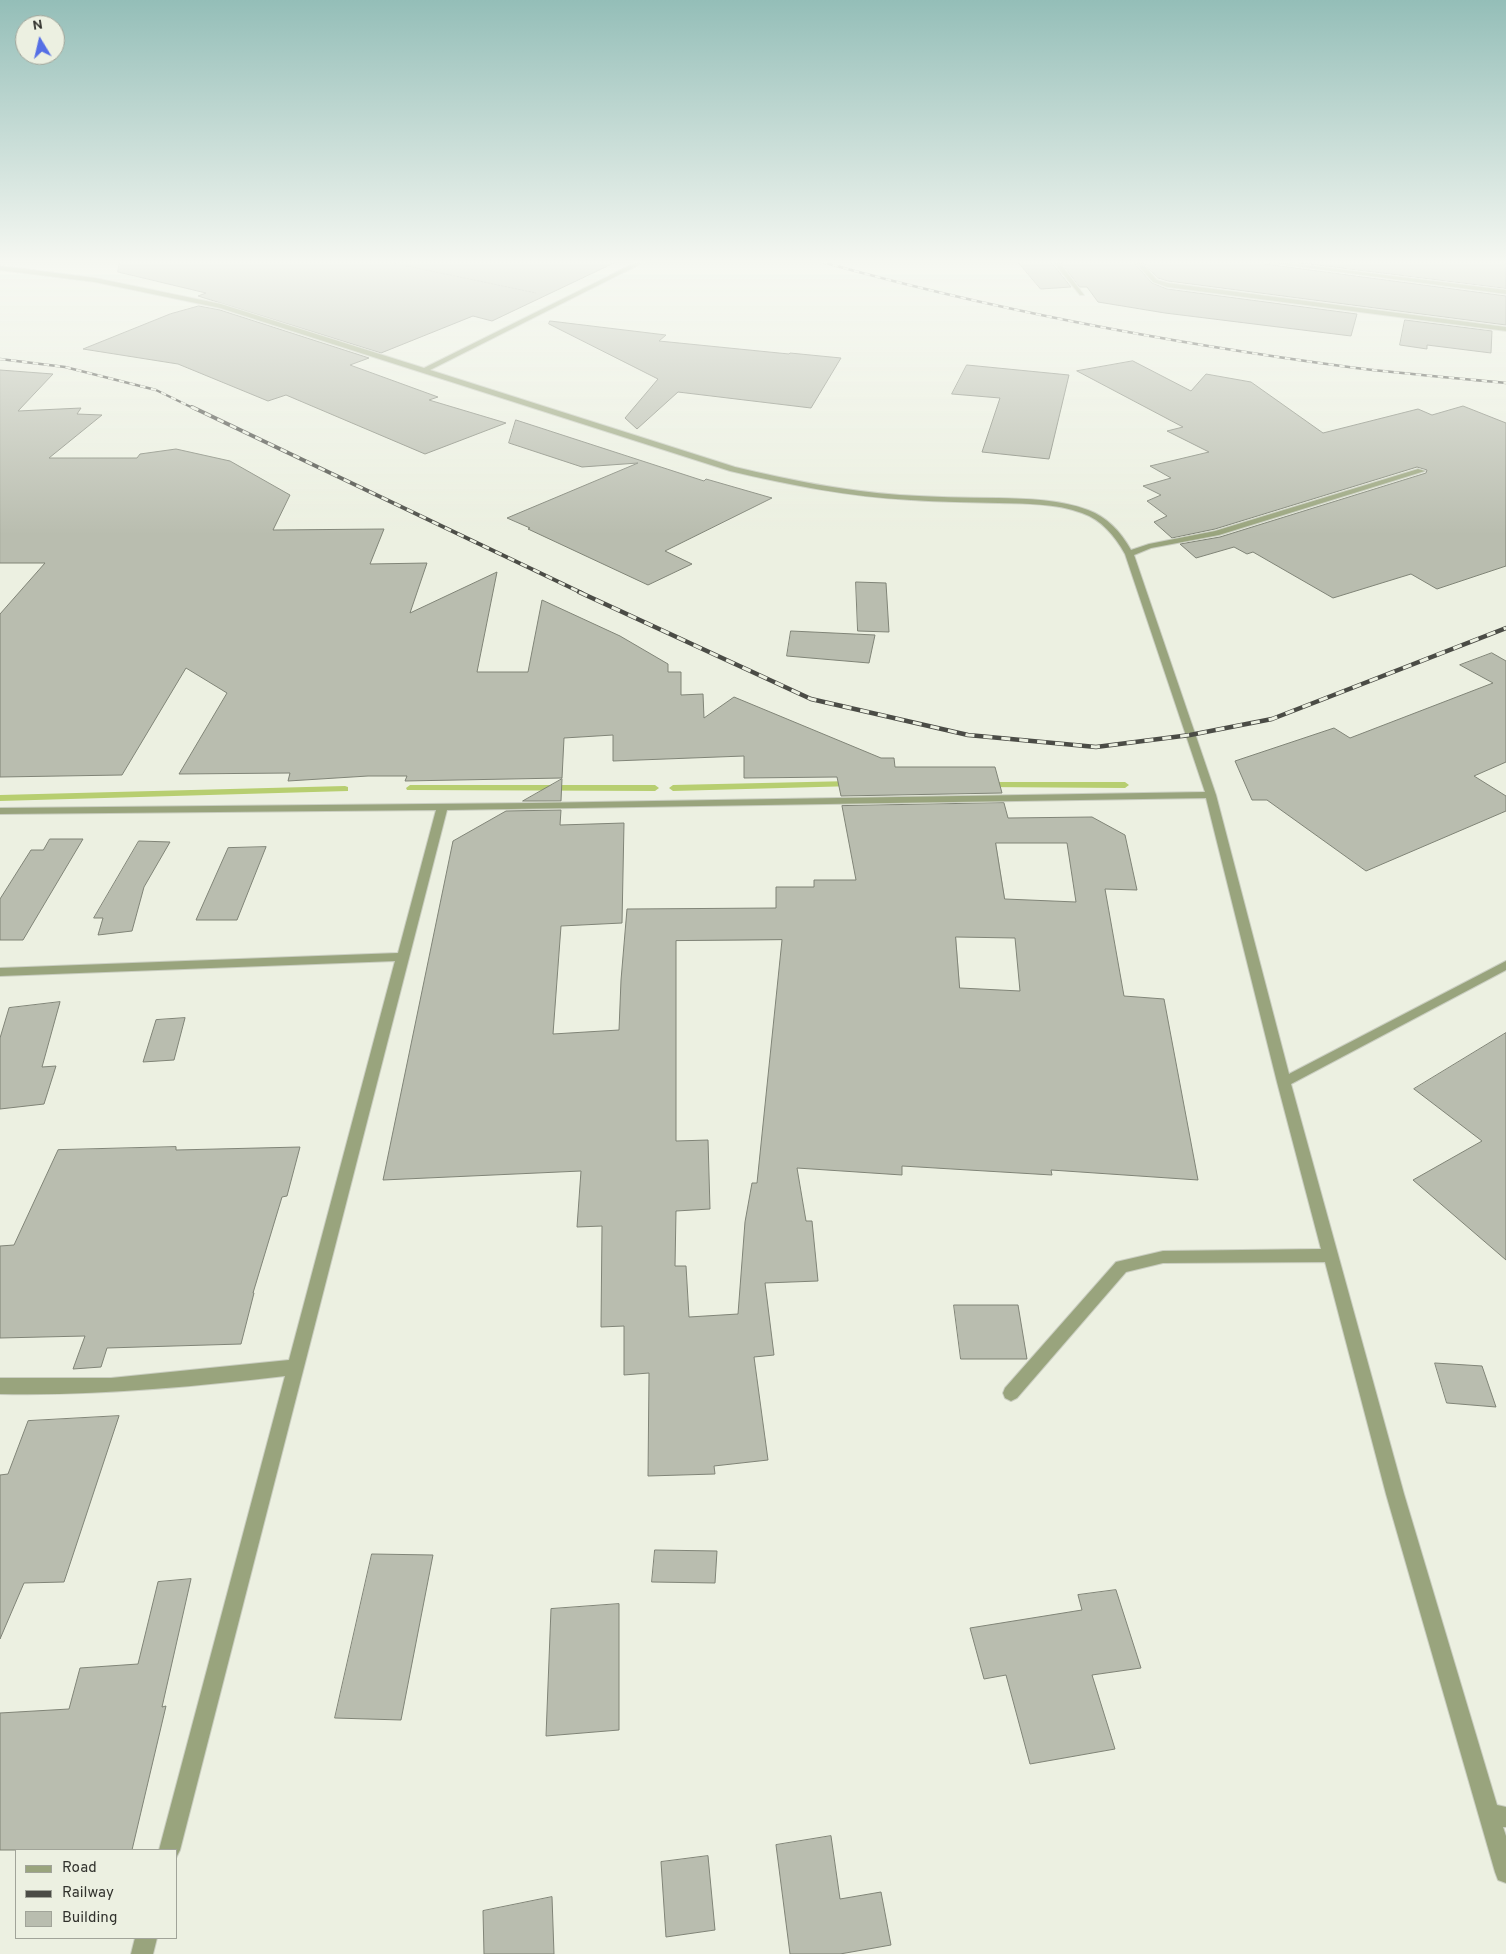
<!DOCTYPE html>
<style>
body{margin:0}
#map{position:relative;width:1506px;height:1954px;overflow:hidden;background:#ecf0e1;font-family:Overpass,sans-serif}
canvas{display:block}
.legend{position:absolute;left:15px;top:1849px;width:162px;height:90px;box-sizing:border-box;background:#ecf0e1;border:1px solid #a1a499;margin:0;padding:6px 9px;list-style:none;font-size:15px;color:#31322d}
.legend li{display:flex;align-items:center;gap:10px;height:25px}
.legend b{width:25px;border:1px solid #a1a499}
.north{position:absolute;left:15px;top:15px;width:50px;height:50px;box-sizing:border-box;background:#ecf0e1;border:1px solid #a1a499;border-radius:50%;rotate:351deg;font-size:14px;font-weight:700;line-height:20px;text-align:center;color:#31322d}
.north::after{content:'';display:block;margin:auto;width:18px;height:22px;background:#556fe5;clip-path:polygon(50% 0,100% 100%,50% 72%,0 100%)}
</style>
<div id="map">
<canvas width="1506" height="1954"></canvas>
<ul class="legend">
<li><b style="height:6px;background:#99a47d"></b>Road</li>
<li><b style="height:6px;background:#4b4c46"></b>Railway</li>
<li><b style="height:14px;background:#b9bdaf"></b>Building</li>
</ul>
<div class="north">N</div>
</div>
<script>
const c = document.querySelector('canvas').getContext('2d');
c.lineJoin = 'round';
function fillPath(path, color) { c.fillStyle = color; c.fill(path, 'evenodd'); }
function stroke(path, color, width, dash) { c.strokeStyle = color; c.lineWidth = width; c.lineCap = dash ? 'butt' : 'round'; c.setLineDash(dash || []); c.stroke(path); }
const stream = new Path2D(`
 M852,781l4,3 -1,2 -182,5 -4,-3 4,-3z
 M986,782h139l4,3 -4,3 -142,-1 -1,-2z
 M410,785h245l4,3 -4,3 -248,-1 -1,-2z
 M345,786l3,1v4l-348,10v-6z`);
const building = new Path2D(`
 M120,262h496l-124,59 -19,-5 -92,37 -183,-57 8,-3 -88,-21z
 M1018,262h33l20,25 -30,2z
 M1061,262h72l19,21 15,6 190,25 -6,22 -186,-23 -67,-11 -11,-15h-7z
 M1143,262h120l2,2 241,32v29l-338,-44 -10,-3z
 M1294,262h212v26z
 M199,306l21,4 149,48 -19,7 88,32 -9,3 77,23 -81,31 -139,-59 -18,6 -90,-37 -95,-15 87,-35z
 M1405,320l87,11 -1,22 -64,-8v4l-27,-4z
 M550,321l116,14 -7,6 130,13 1,-1 51,5 -30,50 -133,-16 -41,37 -12,-11 33,-39 -109,-55z
 M1133,361l58,30 15,-17 45,8 72,51 95,-24 14,6 31,-9 43,17v143l-69,23 -26,-15 -78,24 -80,-46 -6,2 -13,-7 -38,11 -16,-14 40,-7 206,-64 1,-3 -10,-3 -202,62 -43,9 -18,-16 13,-6 -20,-15 14,-6 -18,-9 28,-8 -21,-12 59,-14 -42,-21 16,-4 -106,-56z
 M967,365l102,10 -20,84 -67,-7 18,-54 -48,-4z
 M0,370l53,4 -35,37 63,-3 -4,6 25,1 -53,43h88l3,-4 36,-5 54,12 60,34 -17,35 111,-1 -14,35 57,-1 -17,50 87,-41 -20,100h51l14,-72 78,36 48,28v8h13v23l22,-1 1,24 30,-21 147,61h13l1,9h100l7,26 -161,3 -4,-19 -93,1v-22l-131,5v-26l-49,3 -2,40 -157,3 2,-5h-39l-80,5 2,-8 -111,1 48,-81 -41,-25 -64,107 -122,2v-163l45,-51h-45z
 M516,420l188,61 2,-2 66,19 -107,53 27,13 -44,21 -120,-56 2,-1 -23,-10 131,-55 -56,4 -73,-24z
 M856,582l30,1 3,49 -31,-1z
 M791,631l84,4 -6,28 -82,-7z
 M1492,653l14,8v101l-32,14 32,20v15l-140,60 -99,-71h-15l-17,-39 99,-33 16,10 143,-55 -33,-18z
 M562,779l-1,22h-38z
 M1004,803l4,15 84,-1 33,18 12,55 -32,-1 19,107 40,3 34,181 -147,-10 1,5 -150,-9v9l-105,-7 9,53h6l6,60 -53,2 9,72 -20,2 14,103 -54,6 1,8 -67,2 1,-103 -25,2v-49l-23,1 1,-101 -25,1 4,-56 -198,9 70,-339 53,-30 55,-1 -1,15 64,-2 -2,100 -61,3 -8,108 66,-4 2,-50 6,-71 149,-1v-21h38v-7h42l-14,-74zM996,843h71l9,59 -71,-3zM956,937l59,1 5,53 -60,-3zM782,940l-25,243h-5l-7,39 -7,92 -49,3 -3,-51h-11l1,-55 34,-2 -2,-69 -32,1v-200z
 M50,839h33l-60,101h-23v-41l31,-49h12z
 M139,841l31,1 -26,45 -12,44 -34,4 5,-17h-9z
 M266,847l-29,73h-41l32,-72z
 M60,1002l-18,65 14,-1 -12,38 -44,5v-71l9,-30z
 M185,1018l-11,42 -31,2 13,-42z
 M1506,1033v227l-93,-80 69,-39 -68,-52z
 M176,1147v3l124,-3 -13,49 -5,1 -29,96h1l-13,51 -134,4 -6,19 -28,2 12,-33 -85,2v-92l14,-1 44,-95z
 M954,1305h64l9,54h-66z
 M1435,1363l47,3 14,41 -49,-4z
 M119,1416l-55,166 -40,1 -24,56v-164l8,-1 20,-53z
 M655,1550l62,1 -2,32 -63,-1z
 M372,1554l61,1 -32,165 -66,-2z
 M191,1579l-29,128 4,-1 -34,144h-132v-137l69,-4 11,-41 58,-4 20,-82z
 M1116,1590l25,78 -49,7 23,74 -85,15 -24,-89 -22,4 -14,-51 112,-18 -4,-15z
 M619,1604v126l-73,6 5,-127z
 M831,1836l9,63 41,-7 10,53 -51,9h-50l-14,-109z
 M708,1856l7,74 -49,7 -5,-75z
 M552,1897l2,57h-70l-1,-43z`);
const path = new Path2D(`
 M388,262l148,31`);
const minor = new Path2D(`
 M637,262h7l-214,108 305,97c54,13 109,24 165,28 32,2 65,3 98,3 30,1 61,1 90,12 19,7 33,22 43,40l18,-6 66,-13 203,-62 7,2 -206,64 -68,13 -17,7 82,240 73,279 217,-113v9l-215,114 113,410 93,311 9,2v20h-3l3,9v47l-8,-3 -3,-8 -109,-378 -61,-232 -162,1 -37,9 -109,126 -6,3 -6,-3 -2,-5 2,-5 111,-126 47,-11 158,-2 -44,-167 -71,-284 -759,12 -267,1040 -4,8v-8h-17l126,-474c-95,11 -189,20 -285,18v-16h111l178,-18 106,-399 -395,15v-8l398,-15 38,-143 -436,4v-6l532,-5 673,-11 -80,-238c-10,-18 -23,-34 -43,-41 -27,-10 -56,-9 -83,-10 -30,-1 -59,-1 -88,-3 -61,-3 -121,-15 -181,-29l-510,-163 -125,-26 -95,-12v-4l95,12 126,26 203,64z
 M1053,262h6l25,33h-4z
 M1135,262h6l16,18 11,3 338,44v4l-339,-44 -14,-5z
 M1265,262h15l226,28v4z
 M135,1938h22l-4,16h-22z`);
const railFar2 = new Path2D(`
 M822,262c175,49 354,82 534,106 49,6 100,10 150,15
 M0,359l65,8 91,23 39,19`);
const railFar1 = new Path2D(`
 M192,407l390,186`);
const rail = new Path2D(`
 M579,592l232,107 157,36 128,12 94,-12 82,-16 234,-91`);
fillPath(stream, '#b7ce70');
fillPath(building, '#b9bdaf');
stroke(building, '#808477', 1);
stroke(minor, '#cacec1', 2);
stroke(path, '#999b91', 1, [2.5, 1]);
fillPath(minor, '#99a47d');
stroke(railFar2, '#4b4c46', 2.5);
stroke(railFar1, '#4b4c46', 4);
stroke(rail, '#4b4c46', 4.5);
stroke(railFar2, '#ecf0e1', 2, [5.5]);
stroke(railFar1, '#ecf0e1', 2.5, [7]);
stroke(rail, '#ecf0e1', 3, [9]);
const sky = c.createLinearGradient(0, 0, 0, 535);
sky.addColorStop(0, '#94beb8');
sky.addColorStop(0.49, '#f6f8f2');
sky.addColorStop(1, '#f6f8f200');
c.fillStyle = sky;
c.fillRect(0, 0, 1506, 535);
</script>
